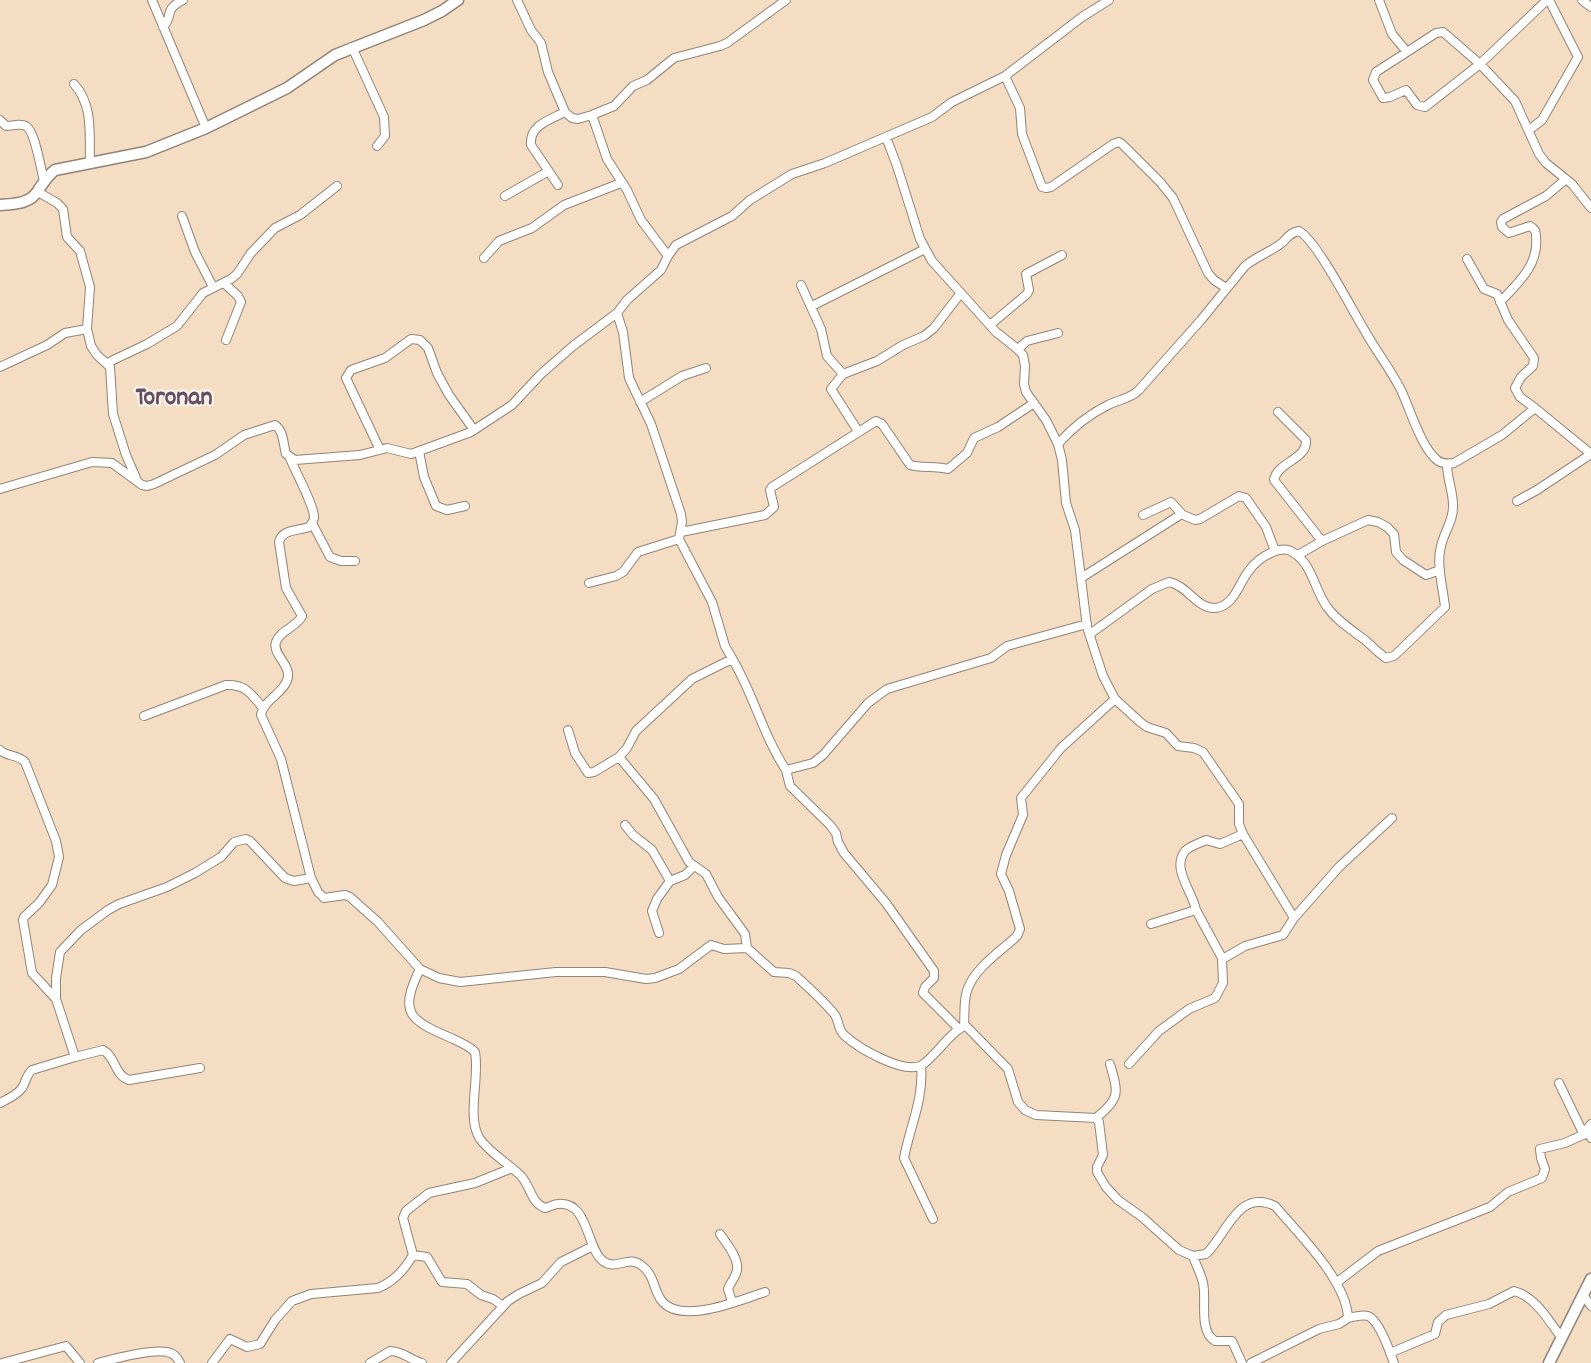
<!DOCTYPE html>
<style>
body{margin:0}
canvas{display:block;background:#f4ddc2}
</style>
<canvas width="1591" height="1363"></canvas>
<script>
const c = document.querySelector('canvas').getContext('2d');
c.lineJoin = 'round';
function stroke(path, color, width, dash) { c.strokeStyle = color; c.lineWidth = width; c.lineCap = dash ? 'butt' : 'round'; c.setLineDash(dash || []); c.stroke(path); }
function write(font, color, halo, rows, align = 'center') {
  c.font = font + ' Dekko,sans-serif'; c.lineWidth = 4.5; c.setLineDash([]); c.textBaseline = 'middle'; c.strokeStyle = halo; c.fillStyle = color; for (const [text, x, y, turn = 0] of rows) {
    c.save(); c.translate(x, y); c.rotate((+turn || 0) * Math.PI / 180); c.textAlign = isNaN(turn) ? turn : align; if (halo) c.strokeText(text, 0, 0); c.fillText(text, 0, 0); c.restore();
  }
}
const street = new Path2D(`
 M152,0l54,128
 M517,0l14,30 10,13 7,29 17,40 7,6 6,1 14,-4 22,-9 19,-20 14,-6 27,-22 46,-12 7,-3 59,-43
 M1379,0l13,34 15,18 29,-19 7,-1 37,32 35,37 24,53 7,9 26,21 19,24
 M1582,0l9,7
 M163,27c12,-13 -1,-16 20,-27
 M352,47l32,70 1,19 -8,10
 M1407,52l-31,20 -3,8 10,18 7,-1 16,-7 11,15 8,2 55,-43 67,-64
 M1005,76l15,32 2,26 20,53 4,1 5,-1 62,-43 6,-2 3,2 38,38 13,16 35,75 6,7 12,8
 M74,84c20,22 15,52 16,80
 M592,115l15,44 20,31 14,30 27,36
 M0,120l6,6c6,0 14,-3 20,0 9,5 15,44 18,55
 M1529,130l13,-10 36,-63 -29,-57
 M886,137l11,29 23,73 12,22 64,71 19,15 8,8 2,11 -1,18 2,8 20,28 12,24 4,16 4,43 9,27 12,97 16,49 12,23 -54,49 -40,50 2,17 -17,40 -5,19 8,17 11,38 -3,7c-16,15 -41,31 -49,52 -5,11 -3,25 -4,38
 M558,185l-27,-40c-2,-20 19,-25 34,-33
 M38,192l19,11 6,6 4,28 13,14 10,36 -3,42 4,17 6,9 13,12 3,47 13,41 10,23
 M505,196l42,-24
 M182,216l13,36 18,35
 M484,258l15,-17 33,-13 32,-23 57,-22
 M1467,259l17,30 13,5 11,26 26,38 -1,8 -12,11 -6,11 5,9 15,11
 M224,283l14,13 3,6 -15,38
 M801,285l20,44 6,27 16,18 34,-13 26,-16 21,-9 10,-8 26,-34
 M1500,302c18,-19 39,-37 36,-65 0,-6 -1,-8 -6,-11l-21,7 -7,-6 -1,-5 2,-3 43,-23 20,-17
 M812,306l113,-57
 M617,313l6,19 6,46 22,46 30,90 1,8 -3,17 33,63 13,44 8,14
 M990,325l37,-31 2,-4 -3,-16 36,-19
 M1018,349l9,-8 31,-8
 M107,363l40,-19 30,-18 26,-33 28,-14 6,-5 14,-21 24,-25 25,-13 37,-29
 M0,367l47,-22 18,-12 22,-4
 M843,374l-12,15 27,42
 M640,402l42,-26 24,-8
 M1278,412l28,28c2,19 -29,22 -32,40l48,61
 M1058,444c14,-16 30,-29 50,-39 10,-5 21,-6 30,-14l63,-71 44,-54c12,-10 26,-14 38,-24 5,-5 8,-10 16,-11 18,10 53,79 66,100 11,20 26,39 36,59 9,19 20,57 36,70 5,4 11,4 17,3l48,-28 33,-27 56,46
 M380,450l-34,-72 5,-8 34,-12 26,-19 9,1 8,8 9,25 12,22 25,35
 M419,451l5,26 12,29 11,4 18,-4
 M290,458c5,13 25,49 24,60 -1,5 -2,5 -5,9 -11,4 -27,2 -30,15l7,46 16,28c-5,11 -22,14 -26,26 -4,12 14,22 12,35 -3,16 -25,23 -27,38l20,44 30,119
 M0,489l92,-27 20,1 30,22 5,1 7,-2 61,-29 29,-20 31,-10c9,6 8,19 11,29l9,6 65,-5 27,-7 24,6 60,-22 41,-27 29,-31 32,-28 44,-33 10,-13 34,-30 7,-14 8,-11 56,-29 18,-16 42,-26 33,-11 107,-46 20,-15 53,-26 77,-59 27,-17
 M1517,501l20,-11 54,-36
 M1181,514l14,6 5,-1 39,-23 7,2 20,29 9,24
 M312,523l18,34 11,4h14
 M681,532l84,-17 9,-8 -4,-17 2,-3 104,-66 6,3 28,41c9,3 27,1 38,4l19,-16 7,-15 24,-11 36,-24
 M1298,555l24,-14 46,-21 10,2 9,5 7,7 2,18 7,8 23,15 14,-5
 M1081,578l99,-63 1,-2 -10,-11 -28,13
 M589,583l27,-7 7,-4 15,-20 41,-13
 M1090,634l62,-45 17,-7c18,3 28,27 46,26 18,-1 24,-24 33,-36 6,-9 15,-16 25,-20 7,-3 15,-4 21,1 18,11 21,38 33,54 10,14 25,23 38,33 7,6 13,13 21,18l8,-2 51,-49c-2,-20 -9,-42 -4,-61 3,-14 13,-26 12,-41 0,-14 -6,-26 -6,-41
 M1115,699l25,23 7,5 19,6 12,13 16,2 9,4 36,52v20l4,10 51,84
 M144,716l82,-31c20,-1 25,9 37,23
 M568,730l7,23 13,20 6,-1 25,-15
 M0,750c7,7 17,4 25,12l31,79 3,16 -7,28 -13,18 -15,14 -1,3 9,53 24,26
 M786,770l4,16 40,39 6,8 2,9 6,11 42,50 48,68v7l-9,9 -2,6 36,36
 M625,825l8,10 19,15 18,31
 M1196,910c-3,-18 -25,-41 -11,-59 5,-5 15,-8 21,-11l14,4 23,-10
 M1151,924l45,-14 26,48 4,-1 19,-11 38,-11 11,-17 45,-51 53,-49
 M659,933l-7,-22 5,-12 13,-18 15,-6 9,-9
 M747,948l-2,-14 -27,-37 -12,-23 -17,-12 -35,-63 -35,-42 8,-9 9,-17 56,-52 34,-17 7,-2c21,36 30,75 53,110l27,-7 10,-8 45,-52 19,-14 104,-31 16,-12 80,-22
 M420,969c-22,45 -10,51 31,69 9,4 17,7 24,14 5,26 -9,66 5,87 11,15 28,24 41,37 10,11 10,27 24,32 5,-1 9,-4 13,-4 31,-3 28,44 45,57 13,10 25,-6 38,4 13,9 12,23 20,35 19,26 79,0 104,-8
 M75,1057l28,-7c13,7 11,25 26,30l71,-12
 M1129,1064l30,-33 30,-22 26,-11 8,-15 -1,-25
 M921,1066c3,33 -11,60 -17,92l29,61
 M1559,1083l25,52
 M0,1103c8,-4 17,-8 22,-15 4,-6 4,-13 10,-18l43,-13 -19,-58v-21l4,-26 21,-22 27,-20 11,-6 48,-17 28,-14 26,-16 13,-15 12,-3 4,2 35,37 9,3 17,-3 7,14 6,6 21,-3 5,2 28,25 42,47 19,9 21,4 96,-10h49l41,7 9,-1 24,-9 32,-24 13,4 23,-1 27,24 15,1 7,3c13,12 28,25 39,39 4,6 3,15 9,20 14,13 60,40 78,30 13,-8 32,-38 44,-39l42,43 10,33 7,8 11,5 60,3 3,4 4,33 -6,12v5l9,15 12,13 24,17 37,33 14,6 13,-2c21,-20 32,-66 69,-48 23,27 72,75 73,112l-9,6 -20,5 -68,34
 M1096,1118c25,-20 22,-26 14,-54
 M1589,1132l-2,-3 4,-5
 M720,1234c6,9 19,24 17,36 -1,7 -7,13 -9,19l4,13
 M413,1255l14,2 15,25 25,2 14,11 12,4 10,7
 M1193,1256c3,9 8,18 10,27 4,16 -5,48 12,58h17l10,22
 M1336,1283l42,-32 112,-44 18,-15 34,-14 3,-9 -4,-11 -1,-9 25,-6 24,-11 2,6
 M1583,1295l8,11
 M1348,1318c6,-1 14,-4 20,-2 11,4 22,36 26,47
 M1390,1353l45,-19 3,-12 8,-7 43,-11 25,-13c22,6 34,29 47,46
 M2,1363l64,-17 14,17
 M98,1363c15,-4 59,-16 72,-10 5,1 8,6 10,10
 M212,1363l18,-24 17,8 13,-3 15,-24 17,-19 19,-7 67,-6c15,-6 27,-19 35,-33l-10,-37 3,-7 23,-18 46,-10 37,-15
 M370,1363l20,-12c13,0 20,9 32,12
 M451,1363l57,-62 11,-7 23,-11 19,-21 32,-16`);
const secondary = new Path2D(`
 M0,205c15,-1 31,-1 39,-16 5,-7 9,-14 16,-19l91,-18 60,-24 81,-40 48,-33 89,-35 18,-9 16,-11
 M1549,1363l42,-84`);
const quarterNames = [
 ["Toronan",174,400]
];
stroke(street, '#908476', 10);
stroke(secondary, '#908476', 13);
stroke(street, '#fff', 8);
stroke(secondary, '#fff', 10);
write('bold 26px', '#634d62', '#f7f3e8', quarterNames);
</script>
